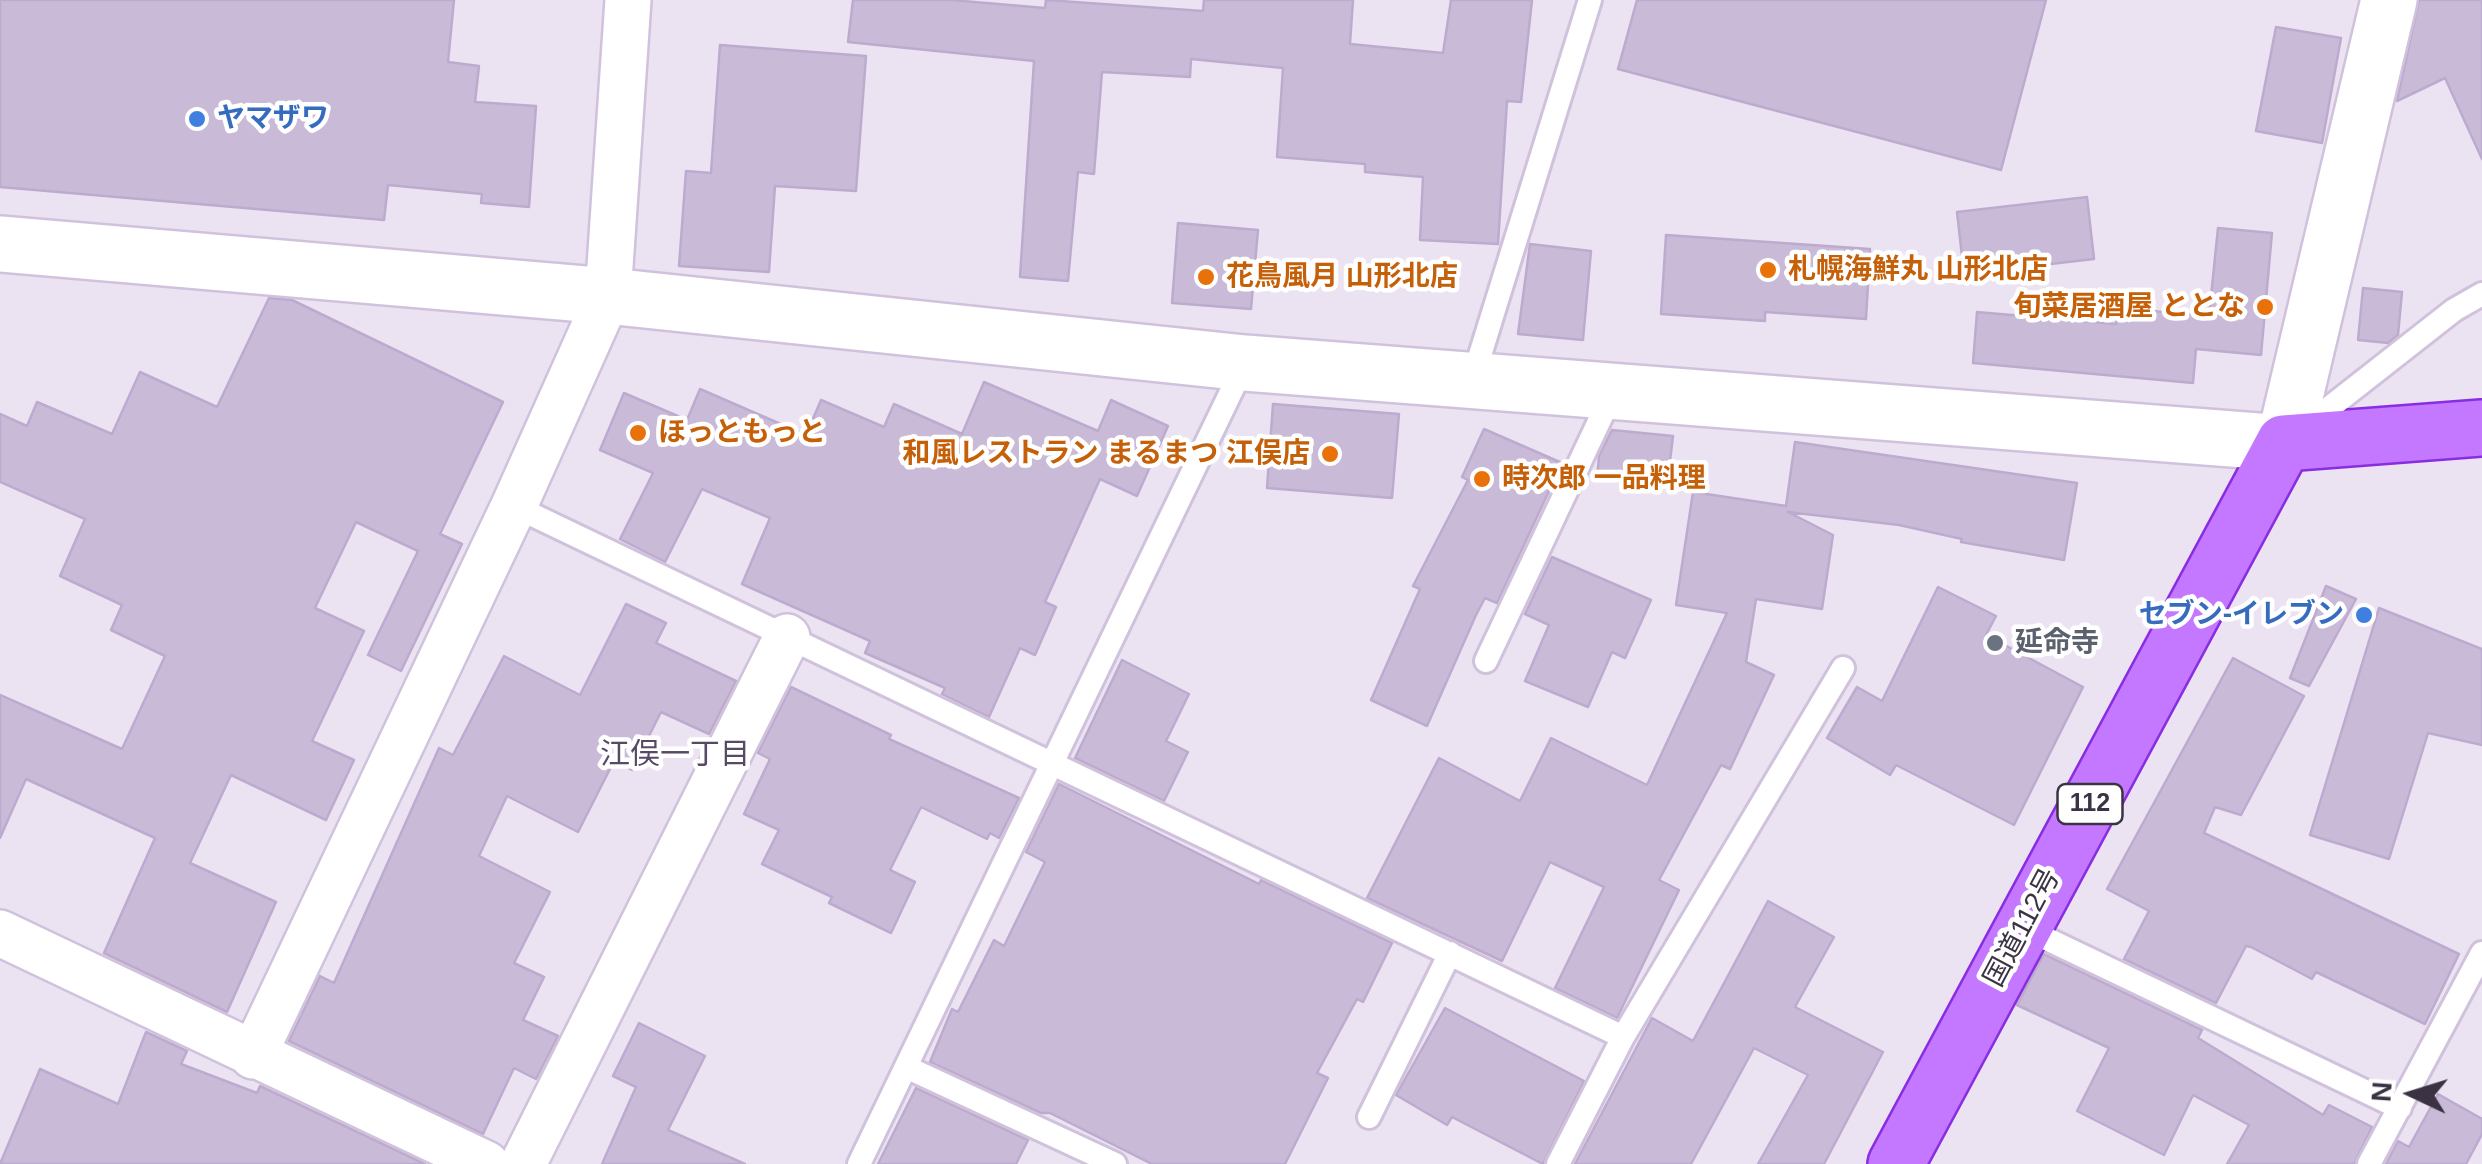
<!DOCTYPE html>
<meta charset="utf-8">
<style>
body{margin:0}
#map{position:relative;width:2482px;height:1164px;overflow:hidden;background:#ece3f2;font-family:Arial,sans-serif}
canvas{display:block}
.north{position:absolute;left:2362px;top:1044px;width:100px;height:100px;-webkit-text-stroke:8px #fff;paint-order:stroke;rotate:274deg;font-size:28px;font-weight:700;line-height:40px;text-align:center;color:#3b3344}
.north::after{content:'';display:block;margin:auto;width:35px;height:45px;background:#3b3344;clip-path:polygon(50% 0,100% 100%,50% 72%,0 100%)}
</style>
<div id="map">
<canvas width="2482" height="1164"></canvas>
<div class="north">N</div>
</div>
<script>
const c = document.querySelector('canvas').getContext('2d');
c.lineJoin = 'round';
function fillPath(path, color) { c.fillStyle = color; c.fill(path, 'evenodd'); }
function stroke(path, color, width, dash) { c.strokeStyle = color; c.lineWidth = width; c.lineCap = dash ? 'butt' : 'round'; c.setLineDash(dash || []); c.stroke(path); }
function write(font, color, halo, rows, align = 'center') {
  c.font = font + ' Arial,"Noto Sans JP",sans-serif'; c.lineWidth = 9; c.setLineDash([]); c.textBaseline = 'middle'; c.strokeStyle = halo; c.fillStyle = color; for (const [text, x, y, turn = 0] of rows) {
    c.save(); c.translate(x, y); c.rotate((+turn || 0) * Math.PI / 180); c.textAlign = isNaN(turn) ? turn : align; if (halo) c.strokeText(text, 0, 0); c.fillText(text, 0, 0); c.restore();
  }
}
const building = new Path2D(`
 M0,0h454l-6,62 31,4 -4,36 61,4 -7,101 -48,-4 1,-9 -94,-9 -4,35 -384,-33z
 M853,0h98l94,8 1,-8 157,11 1,-11h149l-3,44 93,9 8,-53h81l-11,102 -14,-1 -9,143 -78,-4 3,-63 -58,-5v-8l-88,-7 6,-89 -92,-9 -1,18 -88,-5 -8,102 -16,-2 -10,109 -48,-4 14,-216 -186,-19z
 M1637,0h409l-45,170 -383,-101z
 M2419,0h63v159l-37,-81 -48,23z
 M2276,27l65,11 -19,105 -66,-12z
 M720,45l146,11 -10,135 -81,-5 -6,86 -90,-6 7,-95 25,2z
 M2087,197l7,62 -130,15 -7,-62z
 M1178,223l80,7 -7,79 -79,-6z
 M2218,228l54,5 -11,122 -65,-6 -3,34 -220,-20 4,-51 139,12 2,-16 91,8z
 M1666,235l204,14 -4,70 -101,-7v9l-104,-7z
 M1530,244l61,7 -8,89 -65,-6z
 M2363,288l39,4 -4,43 -10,8 -30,-3z
 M269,298l23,2 211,102 -63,132 22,10 -61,127 -33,-16 50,-104 -62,-29 -41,86 49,23 -52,110 42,19 -28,60 -95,-45 -41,88 86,39 -49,110 -123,-59 51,-115 -129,-59 -26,59v-143l122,54 43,-93 -54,-26 11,-25 -62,-29 25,-57 -85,-37v-68l27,12 10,-24 75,32 28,-62 77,35z
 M984,382l114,49 13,-31 57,26 -31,70 -37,-17 -55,123 11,5 -21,48 -15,-7 -31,69 -47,-23 3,-6 -80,-35 5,-12 -128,-57 28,-66 -68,-29 -37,73 -45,-23 33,-66 -53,-23 24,-57 63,27 13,-31 106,46 15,-35 63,27 10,-23 68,30z
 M1273,404l126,10 -7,84 -125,-10z
 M1484,429l78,34 -65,140 -12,-5 -9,17 -49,111 -56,-26 49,-111 -7,-3 55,-106 -6,-3z
 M1612,430l61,6 -6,50 -70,-7 2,-23z
 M1795,442l282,41 -13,77 -103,-18 1,-3 -63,-14 -111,-13 45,23 -11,74 -66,-10 -10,63 28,13 -44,94 -9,-4 -62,115 20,10 -62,128 -62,-30 49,-101 -54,-25 -48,99 -135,-63 72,-140 81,43 31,-63 96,47 80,-172 -51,-8 17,-113 93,14z
 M1552,557l99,43 -26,58 -13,-6 -24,55 -63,-26 24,-56 -24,-11z
 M2326,586l30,13 -47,87 -19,-8z
 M1938,587l58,29 -10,19 97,52 -69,138 -118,-60 -6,10 -63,-37 30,-51 25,14z
 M626,604l40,19 -10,20 80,38 -27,53 -48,-22 -29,58 -18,-9 -36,71 -71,-36 -28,60 71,36 -36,71 30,14 -21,43 35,16 -22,43 -22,-11 -31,66 -194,-93 31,-65 14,7 105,-235 14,7 51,-99 76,39z
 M2379,608l103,41v96l-54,-12 -39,126 -79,-24z
 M2233,658l71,38 -63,119 -26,-8 -11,26 255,121 -34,70 -109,-52 -4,7 -61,-32 -5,-1 -30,57 -92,-44 25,-48 -42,-22z
 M1122,660l67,34 -23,47 22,11 -24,49 -89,-43z
 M791,687l100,48 -2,4 130,59 -20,40 -9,-5 -3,6 -66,-32 -31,63 25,12 -24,51 -62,-30 3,-6 -70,-33 17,-34 -35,-16 26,-55 -12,-6z
 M1059,784l200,100 2,-4 131,63 -29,59 -6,-3 -40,74 11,5 -43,86h-133l-102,-51h-9l-111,-51 22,-53 6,3 36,-72 10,6 41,-84 -19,-10z
 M1768,901l66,36 -39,70 88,45 -59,112h-66l50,-89 -54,-27 -63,116h-116l77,-146 41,23z
 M2044,954l158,76 -4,8 125,77 6,-10 43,22 -18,37h-127l22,-39 -56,-30 -29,60 -87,-44 32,-63 -92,-43z
 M1445,1008l139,73 -41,83 -91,-47 -5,8 -51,-30z
 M639,1023l66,33 -37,74 77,34h-143l34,-77 -23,-11z
 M146,1032l41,19 -6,13 76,29 3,-7 165,78h-425l40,-95 78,35z
 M916,1088l112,52 -12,24h-138z
 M2438,1094l44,25v15l-16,30h-80l12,-23 11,6z`);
const service = new Path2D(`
 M1472,381l118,-381
 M2301,430l153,-120 28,-16
 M514,506l1109,531
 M1486,661l126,-267
 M2024,928l376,180
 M906,1067l209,97
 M1369,1117l81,-164
 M859,1164l385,-799
 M1558,1164l65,-127 220,-369
 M2369,1164l113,-211`);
const minor = new Path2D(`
 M0,933l486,231
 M253,1056l261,-550 94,-210 20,-296
 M523,1164l264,-527`);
const tertiary = new Path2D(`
 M0,244l608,52 637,67 1039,80 105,-443`);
const trunk = new Path2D(`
 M1896,1164l388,-721 198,-15`);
const markers = [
 [197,119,10,"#3f7fe0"],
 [1768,270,10,"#e8710a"],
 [1206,277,10,"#e8710a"],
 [2265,307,10,"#e8710a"],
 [638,433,10,"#e8710a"],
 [1330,454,10,"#e8710a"],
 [1482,479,10,"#e8710a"],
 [2364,615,10,"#3f7fe0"],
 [1995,643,10,"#6b7280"]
];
const shields = [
 [2090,804,65]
];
const shieldNames = [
 ["112",2090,804]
];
const shopNames = [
 ["ヤマザワ",217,119],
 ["セブン-イレブン",2344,615,"right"]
];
const foodNames = [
 ["札幌海鮮丸 山形北店",1788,270],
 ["花鳥風月 山形北店",1226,277],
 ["旬菜居酒屋 ととな",2245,307,"right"],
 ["ほっともっと",658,433],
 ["和風レストラン まるまつ 江俣店",1310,454,"right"],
 ["時次郎 一品料理",1502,479]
];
const worshipNames = [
 ["延命寺",2015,643]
];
const streetNames = [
 ["国道112号",2023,928,-62]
];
const neighbourhoodNames = [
 ["江俣一丁目",675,756]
];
fillPath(building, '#c9bbd7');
stroke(building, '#bdabcf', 2.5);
stroke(service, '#d0c2dc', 28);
stroke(minor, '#d0c2dc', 50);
stroke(tertiary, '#d0c2dc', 60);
stroke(trunk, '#892de2', 60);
stroke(service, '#fff', 22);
stroke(minor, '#fff', 45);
stroke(tertiary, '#fff', 55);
stroke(trunk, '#c478ff', 55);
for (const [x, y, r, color] of markers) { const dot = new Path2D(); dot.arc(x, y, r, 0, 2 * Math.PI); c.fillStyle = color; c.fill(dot); stroke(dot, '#fff', 4); }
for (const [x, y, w] of shields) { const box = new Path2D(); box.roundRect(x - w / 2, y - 20, w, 40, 8); c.fillStyle = '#fff'; c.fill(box); stroke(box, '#3b3344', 2.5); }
write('bold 25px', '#3b3344', null, shieldNames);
write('bold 28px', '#366cbe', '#fff', shopNames, 'left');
write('bold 28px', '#c56008', '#fff', foodNames, 'left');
write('bold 28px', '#5b616d', '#fff', worshipNames, 'left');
write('28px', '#3b3344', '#fff', streetNames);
write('30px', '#584a67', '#fff', neighbourhoodNames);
</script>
